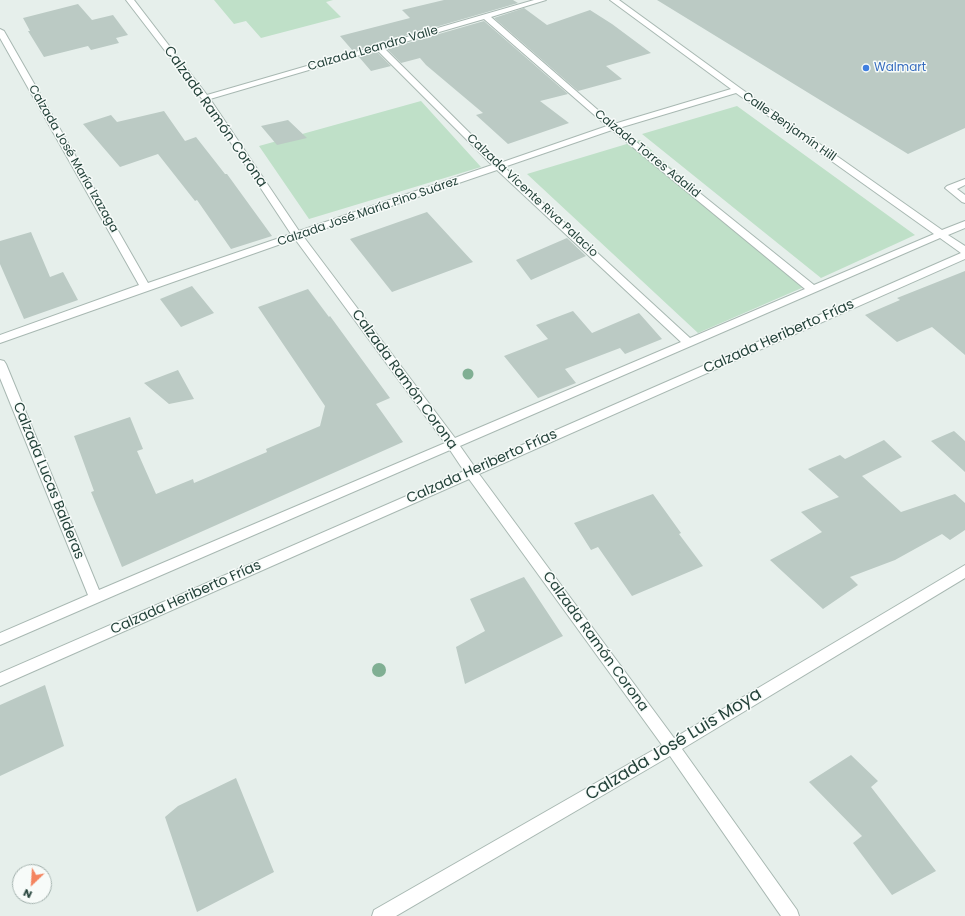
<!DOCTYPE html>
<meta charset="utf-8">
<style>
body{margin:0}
#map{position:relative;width:965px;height:916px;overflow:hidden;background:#e6efeb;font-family:Poppins,sans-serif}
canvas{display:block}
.north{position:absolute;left:12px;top:864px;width:40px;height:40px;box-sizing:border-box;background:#f7fbf9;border:1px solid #a3b1ad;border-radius:50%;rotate:205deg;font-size:11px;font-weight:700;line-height:16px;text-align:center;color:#24423a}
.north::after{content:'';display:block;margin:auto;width:14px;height:18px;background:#f4845f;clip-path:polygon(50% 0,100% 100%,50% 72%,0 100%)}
</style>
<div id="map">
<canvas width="965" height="916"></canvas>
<div class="north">N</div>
</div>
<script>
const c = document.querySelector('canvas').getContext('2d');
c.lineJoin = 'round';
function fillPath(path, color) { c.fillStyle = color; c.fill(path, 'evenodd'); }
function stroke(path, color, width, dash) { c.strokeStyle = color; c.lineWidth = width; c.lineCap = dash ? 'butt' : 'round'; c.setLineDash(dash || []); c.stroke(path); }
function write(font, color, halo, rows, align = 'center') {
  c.font = font + ' Poppins,sans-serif'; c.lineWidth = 3; c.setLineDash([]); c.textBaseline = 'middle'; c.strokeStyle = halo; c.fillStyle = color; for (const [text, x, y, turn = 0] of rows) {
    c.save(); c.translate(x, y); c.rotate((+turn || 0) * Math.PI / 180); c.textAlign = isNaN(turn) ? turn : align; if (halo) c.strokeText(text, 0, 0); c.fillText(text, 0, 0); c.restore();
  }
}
const green = new Path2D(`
 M214,0h119l-7,2 15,15 -80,21 -15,-17 -12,3z
 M421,101l60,66 -172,52 -50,-73z
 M737,106l178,129 -94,43 -179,-144z
 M640,140l164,147 -106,46 -171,-159z`);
const building = new Path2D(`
 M444,0h69l5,3 -165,48 -13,-15 70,-18 -8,-8z
 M657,0h308v128l-57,26z
 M78,4l14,16 21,-5 15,20 -12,3 3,5 -28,7 -3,-4 -44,11 -16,-26h2l-7,-13z
 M524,8l23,17 43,-15 22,14 39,29 -45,13 16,13 -44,12 -84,-73z
 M484,21l84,73 -28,7 29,22 -61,21 -32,-29 7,-2 -57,-48 -6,-7 -19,5 -14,-14z
 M377,52l14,14 -20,5 -12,-14z
 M164,111l21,30 11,-4 29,37h2l45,62 -41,13 -34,-49 -2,1 -37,-47 -38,13 -37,-43 28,-9 6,7z
 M288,120l19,18 -30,7 -16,-19z
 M427,212l46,50 -81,30 -42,-53z
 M31,232l19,45 13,-5 15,28 -54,19 -24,-55v-23z
 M567,238l19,18 -55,24 -15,-20z
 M965,271v84l-33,-28 -35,15 -32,-27 35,-15 -3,-2z
 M192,286l22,27 -33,14 -21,-28z
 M308,289l21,28 1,-1 60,82 -14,6 27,38 -281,125 -31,-75 3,-1 -20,-55 56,-19 13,32 -6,2 19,43 37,-15 1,4 73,-31 -1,-3 54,-23 5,-20 -67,-99z
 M573,311l19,22 47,-20 23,26 -37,15 -5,-6 -55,21 11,14 -38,15 -34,-42 44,-17 -12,-14z
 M178,370l16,29 -25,5 -25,-21z
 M954,431l11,10v31l-34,-31z
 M884,440l18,17 -40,19 39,36 54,-18 10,9v27l-15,10 -8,-6 -47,26 -45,17 8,8 -35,24 -53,-49 52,-28 -21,-20 38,-15 -31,-28 32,-14 5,4z
 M653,494l28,39 -2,1 24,32 -71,30 -34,-49 -7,3 -17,-27z
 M524,577l39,59 -98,48 -9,-37 29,-16 -15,-32z
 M45,685l19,61 -64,30v-71z
 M851,755l27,26 -7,6 65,84 -44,24 -39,-52 9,-7 -53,-54z
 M236,778l38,94 -77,40 -32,-95 13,-11z`);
const minor = new Path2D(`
 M126,0h8l73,95 327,-95h12l-55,17 123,107 117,-35 -121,-89h9l121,88 202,142 23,-9v7l-17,7 17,11v13l-486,215 195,264 291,-173v13l-283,171 115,161 2,6h-18l-111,-160 -274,160h-24l2,-6 288,-165 -193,-266 -469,207v-13l464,-202 -14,-21 -450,195v-12l88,-38 -88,-217v-18l4,1 2,3 93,226 346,-147 -150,-204 -295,104v-8l139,-50 -139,-247v-9l4,2 144,252 143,-49 -89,-135zM484,19l123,107 -107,37 -116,-115zM377,50l115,115 -193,66 -89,-132zM736,93l198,141 -120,51 -195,-157zM612,130l193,159 -115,49 -186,-171zM497,170l184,172 -226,96 -152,-202zM940,238l21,15 -487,213 -14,-20z
 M965,179v6l-8,4 8,6v8l-3,-1 -17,-14 2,-2z`);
const trees = [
 [468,374,5.5],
 [379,670,7]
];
const markers = [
 [866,68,4,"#3f7fe0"]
];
const farStreetnames = [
 ["Calzada Leandro Valle",373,49,-16],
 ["Calle Benjamín Hill",789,127,35],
 ["Calzada Torres Adalid",647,154,39],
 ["Calzada José María Izazaga",73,159,60],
 ["Calzada Vicente Riva Palacio",532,196,43],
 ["Calzada José María Pino Suárez",368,212,-19]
];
const farShopnames = [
 ["Walmart",874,68]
];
const streetNames = [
 ["Calzada Ramón Corona",215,117,55],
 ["Calzada Heriberto Frías",779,337,-24],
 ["Calzada Ramón Corona",404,380,54],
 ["Calzada Heriberto Frías",482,467,-24],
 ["Calzada Lucas Balderas",48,481,68],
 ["Calzada Heriberto Frías",186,598,-24],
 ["Calzada Ramón Corona",595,642,54]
];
const nearStreetnames = [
 ["Calzada José Luis Moya",674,745,-31]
];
fillPath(green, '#bfe0c8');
fillPath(building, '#bbcac4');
stroke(minor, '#a8b8b2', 2);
fillPath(minor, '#fff');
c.fillStyle = '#80af93';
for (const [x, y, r] of trees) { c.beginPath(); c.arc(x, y, r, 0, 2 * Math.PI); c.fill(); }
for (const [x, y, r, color] of markers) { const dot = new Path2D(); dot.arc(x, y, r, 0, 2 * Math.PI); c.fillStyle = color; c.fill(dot); stroke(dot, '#f7fbf9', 1.5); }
write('12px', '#24423a', '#f7fbf9', farStreetnames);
write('12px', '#366cbe', '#f7fbf9', farShopnames, 'left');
write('14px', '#24423a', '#f7fbf9', streetNames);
write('17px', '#24423a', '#f7fbf9', nearStreetnames);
</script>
